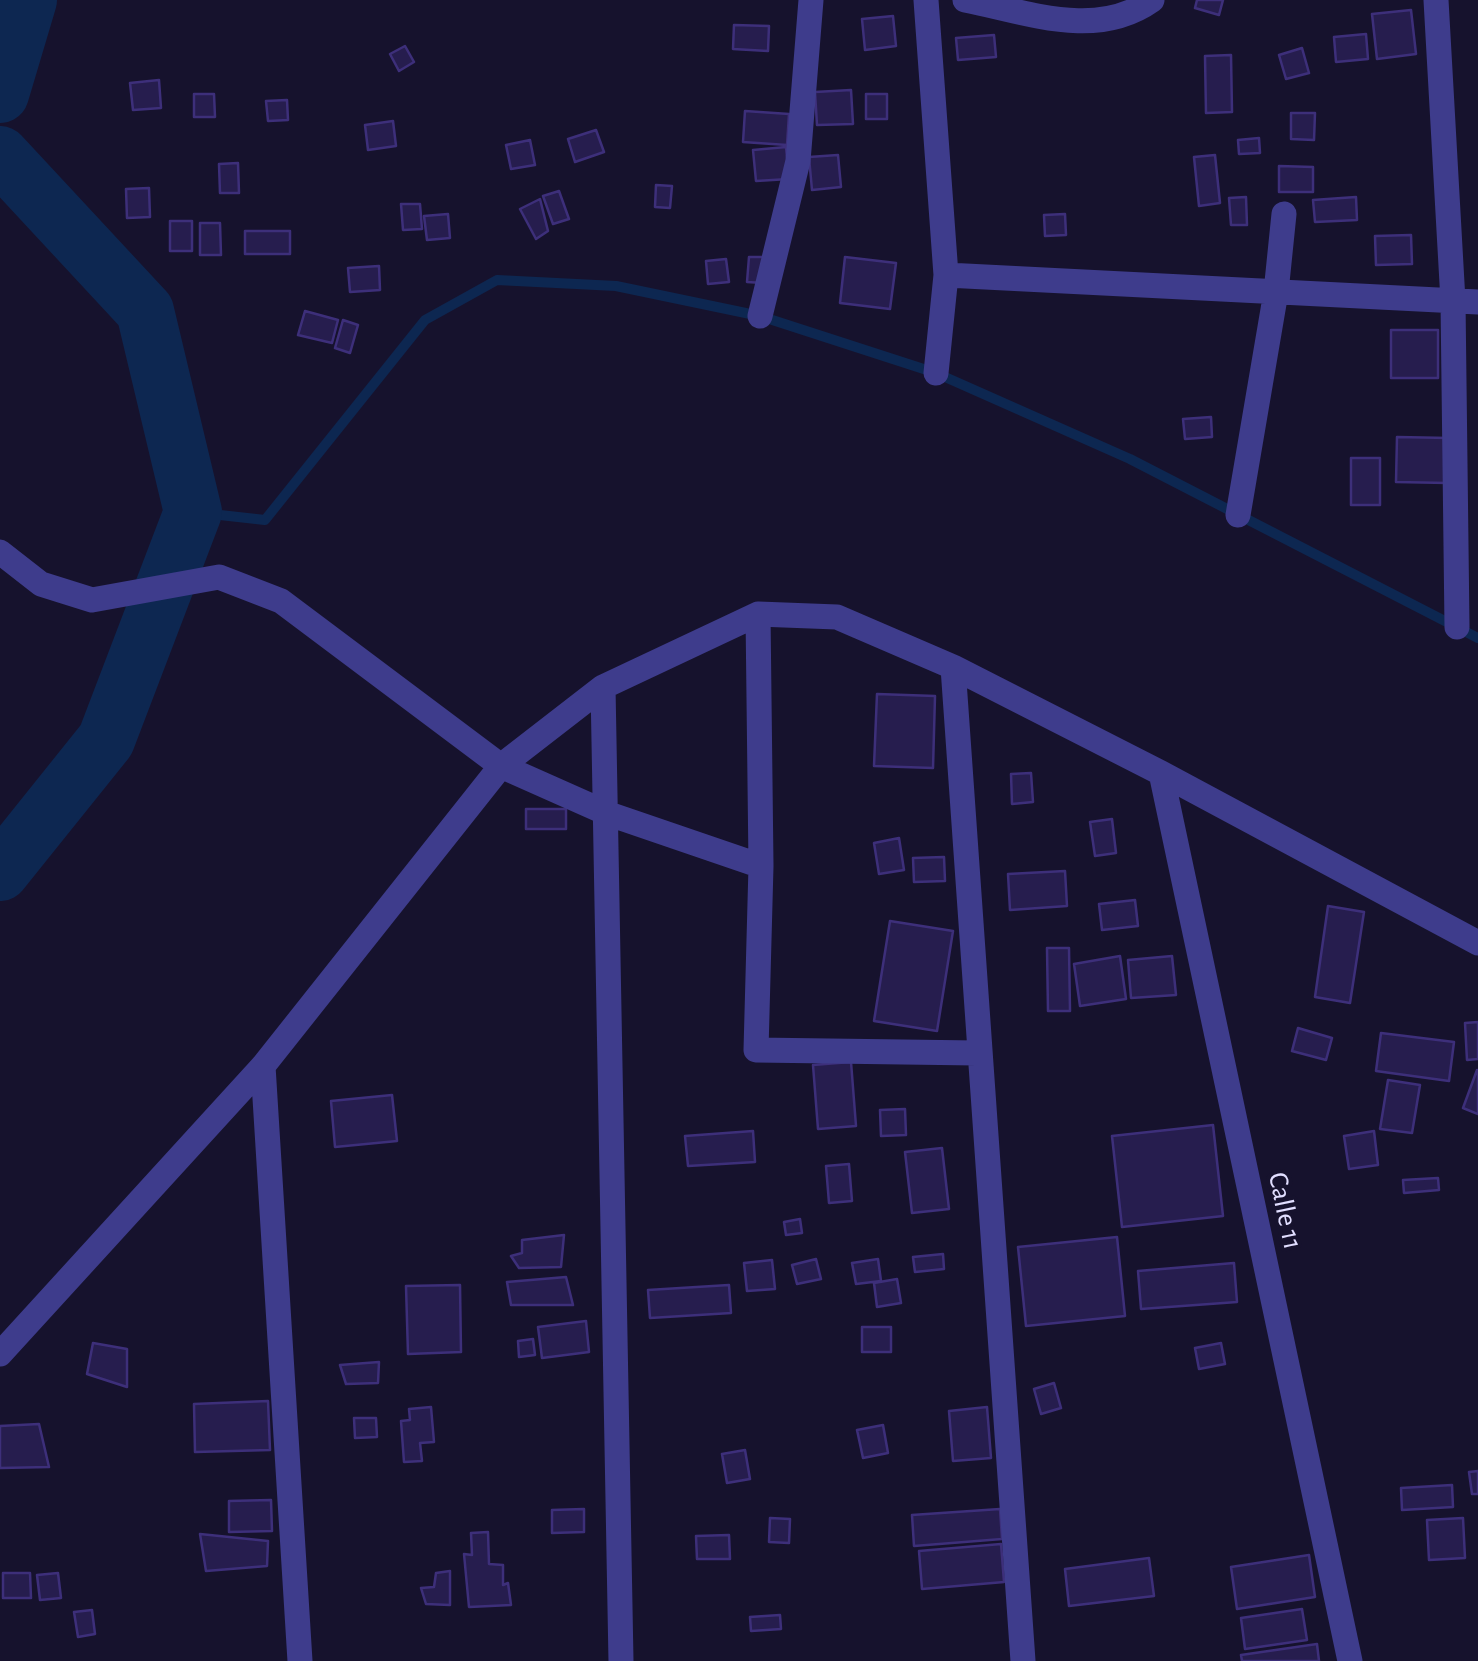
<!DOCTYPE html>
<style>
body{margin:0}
canvas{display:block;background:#16122d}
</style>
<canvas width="1478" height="1661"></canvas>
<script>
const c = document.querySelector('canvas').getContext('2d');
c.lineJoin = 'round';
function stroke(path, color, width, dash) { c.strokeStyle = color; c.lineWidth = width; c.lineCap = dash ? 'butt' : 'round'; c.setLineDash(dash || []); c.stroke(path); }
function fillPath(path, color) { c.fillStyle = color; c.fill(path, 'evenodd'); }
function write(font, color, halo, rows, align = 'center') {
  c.font = font + ' "Alegreya Sans",sans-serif'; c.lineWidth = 8; c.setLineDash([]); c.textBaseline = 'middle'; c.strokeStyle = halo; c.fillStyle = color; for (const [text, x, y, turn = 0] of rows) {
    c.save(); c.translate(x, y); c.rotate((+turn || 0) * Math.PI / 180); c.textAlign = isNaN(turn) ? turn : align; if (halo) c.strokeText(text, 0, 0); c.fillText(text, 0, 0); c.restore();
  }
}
const stream = new Path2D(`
 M193,512l72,8 160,-200 72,-40 119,6 144,30 176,57 194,86 348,179`);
const river = new Path2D(`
 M0,94l28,-94
 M0,155l145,156 48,201 -87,228 -106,132`);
const building = new Path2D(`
 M1197,0h26l-4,15 -24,-7z
 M1411,10l5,44 -39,5 -5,-45z
 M893,16l3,30 -31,4 -3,-31z
 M734,25l35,1 -1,25 -35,-2z
 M1366,34l2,25 -32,3 -2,-25z
 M994,35l2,22 -38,3 -2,-22z
 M405,46l9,16 -15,9 -9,-17z
 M1302,48l7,25 -23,6 -7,-24z
 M1231,55l1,57 -26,1 -1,-57z
 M159,80l2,28 -28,2 -3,-27z
 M851,90l2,34 -36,1 -2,-33z
 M194,94h20l1,23h-21z
 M866,94h21v25h-21z
 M287,100l1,20 -20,1 -2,-20z
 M745,111l44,3 -2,31 -44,-3z
 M1291,113h24l-1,27 -23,-1z
 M393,121l3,25 -28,4 -3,-25z
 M596,130l8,22 -29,10 -7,-23z
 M1259,138l1,15 -21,1 -1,-14z
 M530,140l5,25 -24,4 -5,-24z
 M786,147l3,32 -33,2 -3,-31z
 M838,155l3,32 -29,3 -3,-33z
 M1215,155l5,48 -21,3 -5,-49z
 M238,163l1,30h-19l-1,-29z
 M1279,166l34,1v25h-34z
 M656,185l16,1 -2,22 -15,-1z
 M149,188l1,29 -23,1 -1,-29z
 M559,191l10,28 -16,5 -10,-28z
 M1246,197l1,28h-16l-2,-27z
 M1356,197l1,23 -42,2 -2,-22z
 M540,199l8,32 -12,8 -16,-30z
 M401,204h19l2,25 -19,1z
 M448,214l2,24 -23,2 -3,-24z
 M1065,214l1,21 -21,1 -1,-21z
 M170,221h22v30h-22z
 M200,223h20l1,32h-21z
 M245,231h45v23h-45z
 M1411,235l1,29 -36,1 -1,-29z
 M749,257h15l-1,26 -16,-1z
 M845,257l51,6 -6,46 -50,-6z
 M726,259l3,23 -21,2 -2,-23z
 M379,266l1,24 -30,2 -2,-24z
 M305,311l33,9 -6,23 -34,-8z
 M343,320l15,5 -8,28 -15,-5z
 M1391,330h47v48h-47z
 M1211,417l1,20 -27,2 -2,-20z
 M1397,437l52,1 -1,45 -52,-1z
 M1351,458h29v47h-29z
 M877,694l58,2 -2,72 -59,-2z
 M1031,773l2,29 -21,2 -1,-30z
 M526,809h40v20h-40z
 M1112,819l4,34 -21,3 -5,-34z
 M899,838l5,32 -25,4 -5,-31z
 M944,857l1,24 -31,1 -1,-24z
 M1065,871l2,35 -57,4 -2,-36z
 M1135,900l3,26 -36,4 -3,-26z
 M1328,906l36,6 -14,91 -35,-6z
 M890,921l63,10 -16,100 -63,-10z
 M1047,948h22l1,63h-22z
 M1120,956l6,43 -46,7 -6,-42z
 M1172,956l4,39 -45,3 -3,-38z
 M1478,1022v37l-11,1 -2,-37z
 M1298,1028l34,10 -6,22 -34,-9z
 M1381,1033l73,9 -5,39 -73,-10z
 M851,1062l5,64 -38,3 -5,-64z
 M1477,1070l1,1v43l-15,-6z
 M1388,1080l32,5 -8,48 -32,-4z
 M392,1095l5,46 -62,6 -4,-46z
 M905,1109l1,26 -25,1 -1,-26z
 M1213,1125l10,91 -101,11 -10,-91z
 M753,1131l2,31 -67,4 -3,-30z
 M1374,1131l4,34 -29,4 -5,-33z
 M942,1148l7,61 -37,4 -7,-61z
 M849,1164l3,37 -23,2 -3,-37z
 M1438,1178l1,12 -35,3 -1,-13z
 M800,1219l2,14 -16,2 -2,-13z
 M564,1235l-3,32 -42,1 -8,-12 11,-3v-13z
 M1117,1237l8,79 -99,10 -8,-79z
 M943,1254l1,15 -29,3 -2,-15z
 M816,1259l5,20 -24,5 -5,-19z
 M878,1259l3,22 -25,3 -4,-21z
 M772,1260l3,29 -28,2 -3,-28z
 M1234,1263l3,39 -96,7 -3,-38z
 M566,1277l7,28h-62l-4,-23z
 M897,1279l4,24 -24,4 -3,-24z
 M460,1285l1,67 -53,2 -2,-68z
 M729,1285l2,28 -81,5 -2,-28z
 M586,1321l3,31 -47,6 -4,-31z
 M862,1327h29v25h-29z
 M533,1339l2,16 -16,2 -1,-16z
 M93,1343l34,6v38l-40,-13z
 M1221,1343l4,21 -26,5 -4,-21z
 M379,1362l-1,21 -32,1 -6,-19z
 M1054,1383l7,25 -20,6 -7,-25z
 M268,1401l2,49 -75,2 -1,-48z
 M431,1407l3,35 -14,1 2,18 -18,1 -3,-41 9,-1 -1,-11z
 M987,1407l4,51 -38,3 -4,-50z
 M354,1418h22l1,19 -22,1z
 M39,1424l10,43 -49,1v-42z
 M883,1425l5,28 -25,5 -6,-28z
 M745,1450l5,29 -23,4 -5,-29z
 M1478,1471v23h-6l-3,-22z
 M1452,1485l1,22 -51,3 -1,-22z
 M271,1500l1,31 -43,1v-31z
 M584,1509v23l-32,1v-23z
 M1000,1509l2,30 -88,7 -2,-31z
 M770,1518l20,1 -1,24 -20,-1z
 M1463,1518l2,40 -36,2 -2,-40z
 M488,1532l1,32 14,1v20l5,-2 3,22 -42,2 -5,-53 8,1 -1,-22z
 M200,1534l68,7 -1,25 -61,5z
 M729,1535l1,24h-33l-1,-23z
 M1001,1544l3,38 -82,7 -3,-38z
 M1309,1555l6,42 -78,12 -6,-42z
 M1149,1558l5,38 -85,10 -4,-37z
 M450,1571v34l-24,-1 -5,-16 13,-1 2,-14z
 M3,1573h27l1,25h-28z
 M58,1573l3,25 -21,2 -3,-25z
 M1302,1609l5,31 -62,9 -4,-31z
 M92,1610l3,24 -17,3 -4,-25z
 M780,1615l1,14 -30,2 -1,-14z
 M1317,1644l2,17h-77l-1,-6z`);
const minor = new Path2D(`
 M926,0l20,275
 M965,0c62,12 131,40 187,0
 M1436,0l17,301 4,326
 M760,316l38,-155 13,-161
 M936,373l10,-98 532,27
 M1238,515l38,-223 8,-78
 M0,552l41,32 51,16 127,-23 62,24 220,165 108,48 152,52
 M758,614l3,252 -5,184 221,3
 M953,667l70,994
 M603,687l18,974
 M1161,773l189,888
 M263,1066l37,595
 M0,1354l263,-288 238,-300 102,-79 155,-73 79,3 116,50 208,106 317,170`);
const streetNames = [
 ["Calle 11",1285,1211,78]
];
stroke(stream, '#0d2751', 10);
stroke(river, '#0d2751', 58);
fillPath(building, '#261d4e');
stroke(building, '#3d2f7a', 2.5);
stroke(minor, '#3e3c8c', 25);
write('28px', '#e1deff', '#16122d', streetNames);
</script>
